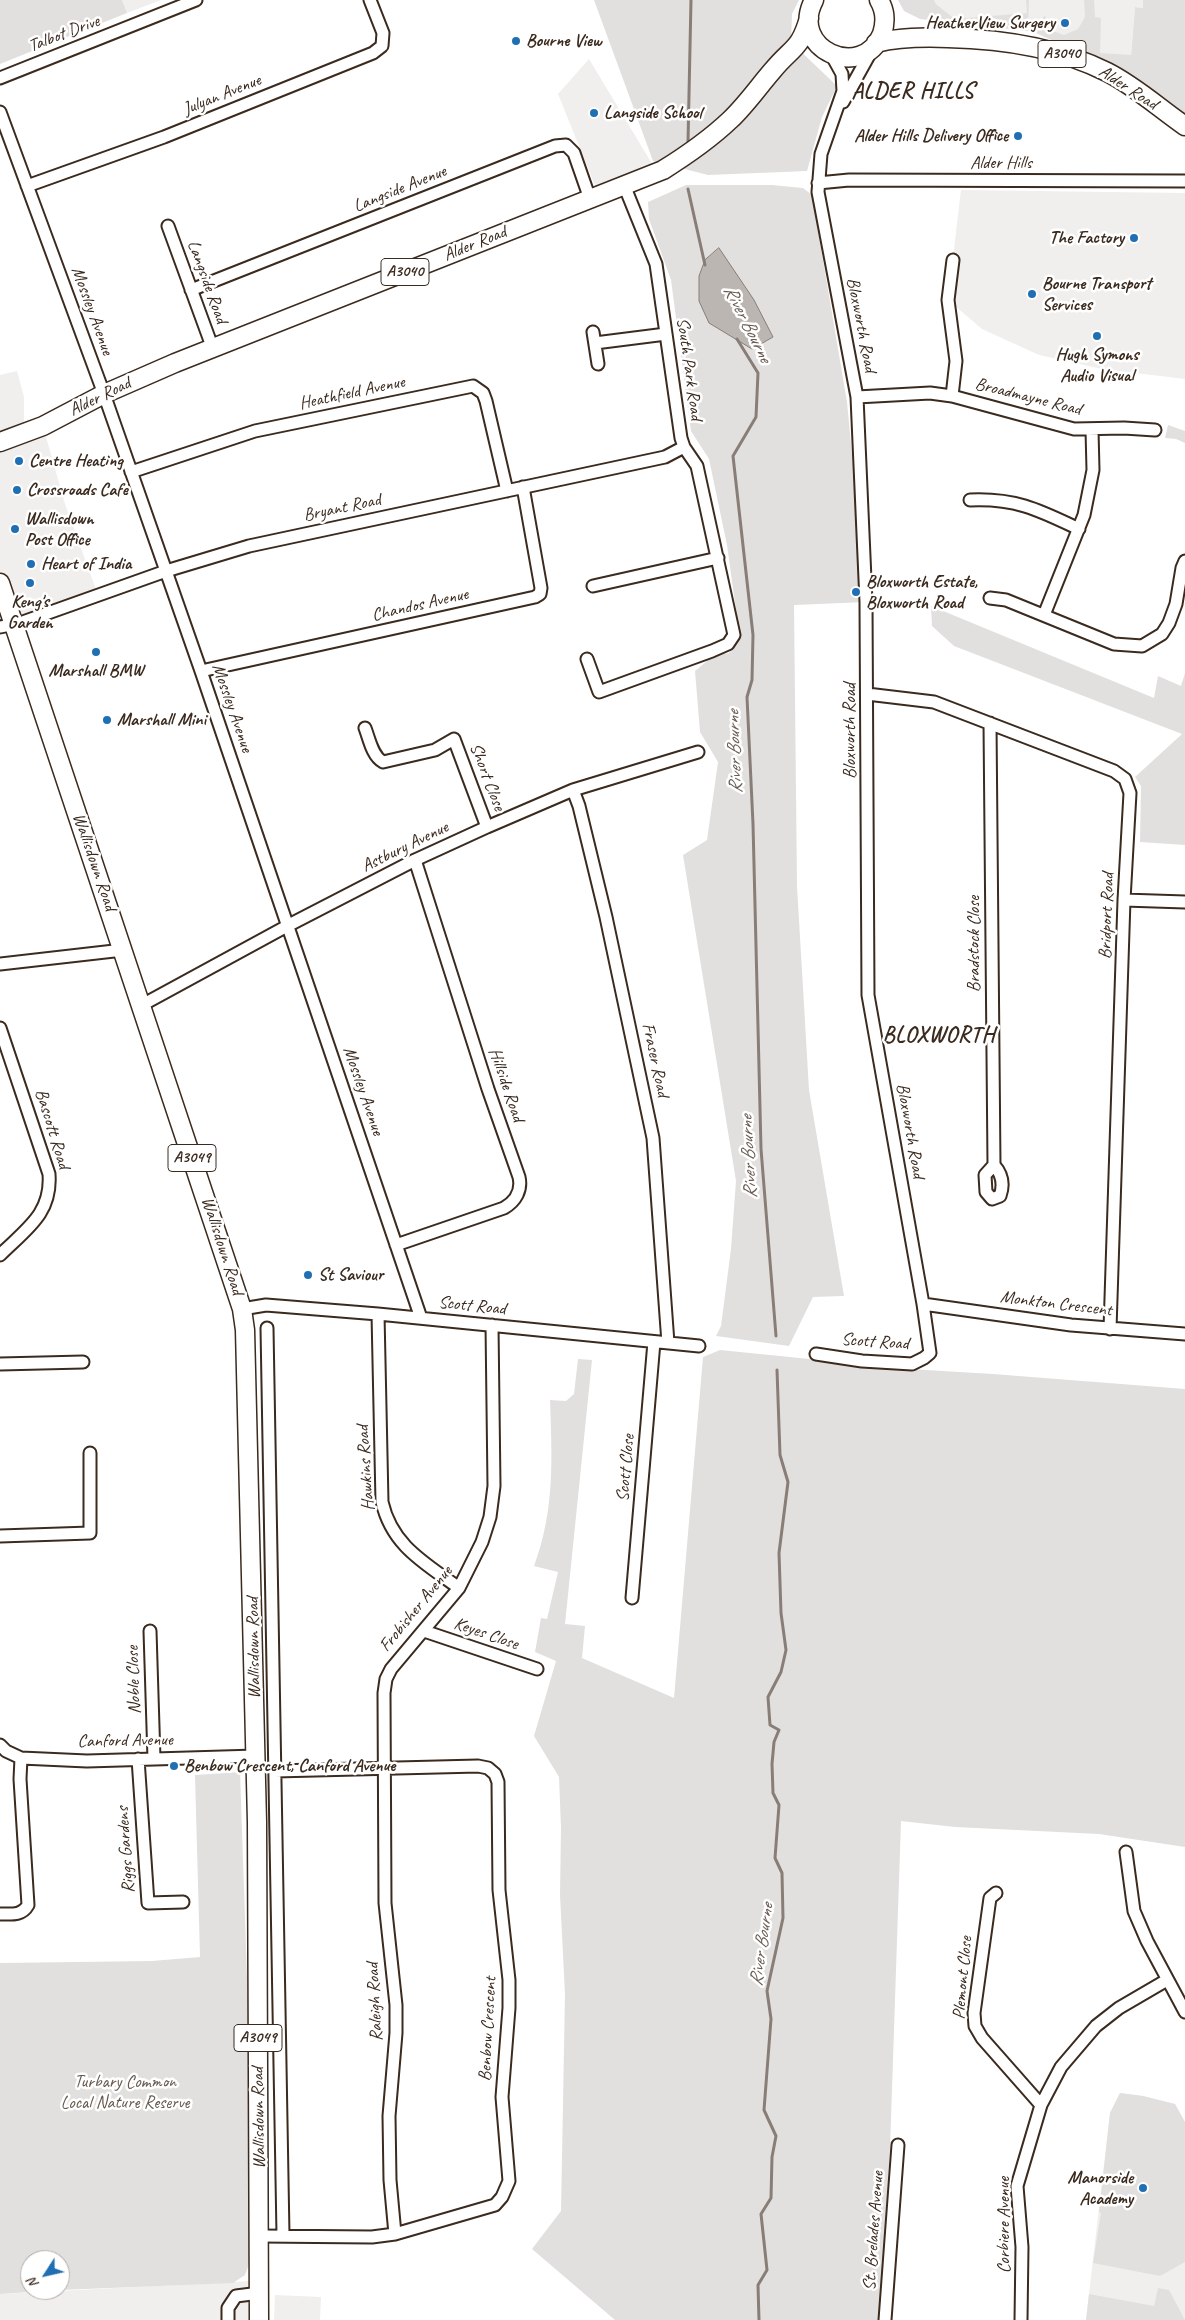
<!DOCTYPE html>
<style>
body{margin:0}
#map{position:relative;width:1185px;height:2320px;overflow:hidden;background:#fff;font-family:Caveat,sans-serif}
canvas{display:block}
.north{position:absolute;left:20px;top:2250px;width:50px;height:50px;box-sizing:border-box;background:#fff;border:1px solid #b1aaa5;border-radius:50%;rotate:235deg;font-size:14px;font-weight:700;line-height:20px;text-align:center;color:#3b2a1e}
.north::after{content:'';display:block;margin:auto;width:18px;height:22px;background:#1f6fb2;clip-path:polygon(50% 0,100% 100%,50% 72%,0 100%)}
</style>
<div id="map">
<canvas width="1185" height="2320"></canvas>
<div class="north">N</div>
</div>
<script>
const c = document.querySelector('canvas').getContext('2d');
c.lineJoin = 'round';
function fillPath(path, color) { c.fillStyle = color; c.fill(path, 'evenodd'); }
function stroke(path, color, width, dash) { c.strokeStyle = color; c.lineWidth = width; c.lineCap = dash ? 'butt' : 'round'; c.setLineDash(dash || []); c.stroke(path); }
function write(font, color, halo, rows, align = 'center') {
  c.font = font + ' Caveat,sans-serif'; c.lineWidth = 5; c.setLineDash([]); c.textBaseline = 'middle'; c.strokeStyle = halo; c.fillStyle = color; for (const [text, x, y, turn = 0] of rows) {
    c.save(); c.translate(x, y); c.rotate((+turn || 0) * Math.PI / 180); c.textAlign = isNaN(turn) ? turn : align; if (halo) c.strokeText(text, 0, 0); c.fillText(text, 0, 0); c.restore();
  }
}
const built = new Path2D(`
 M122,0h39l-34,13z
 M934,0h209v8l-8,-1 -6,69 -95,-44 -74,-9 -24,-19z
 M589,59l65,108 -56,26 -40,-99z
 M961,190l224,3v186l-83,-10 -63,-14 -57,-26 -34,-29z
 M17,371l7,26v36l19,-7 22,78 33,91 -98,32v-252z
 M1120,2093l23,3 32,8 10,18v198h-99l24,-207z
 M250,2281l2,13h-4l1,26h-249v-26z
 M275,2295l46,2 -1,23h-46z`);
const green = new Path2D(`
 M0,0h122l5,13 -127,51z
 M594,0h205l-7,14 -1,28 46,44 -15,31 -15,54 -99,4 -55,-14z
 M898,0h36l2,4 19,15 72,-6 -1,-13h3l-1,31 -108,-12 -16,-8z
 M1084,0h10l1,17 6,1 -1,35 31,2 4,-48 8,1v-8h42v114l-56,-38 -95,-44 11,-17 5,15 14,5 14,-6 7,-12z
 M686,185h86l31,3 9,7 35,207 19,200 -72,3 3,281 12,204 35,206 -31,1 -24,49 -73,-10 5,-10 10,-77 5,-68 -53,-326 24,-15 11,-78 -18,-30 -5,-61 18,-15 16,-3 5,-6 5,-15 -12,-87 -18,-86 -18,-28 -20,-151 -22,-61 -1,-17z
 M1168,425l17,6v12l-9,-4 -11,-1z
 M931,606l223,92 4,-22 23,10 4,-13v172l-45,-3 1,-56 -6,-9 47,-43 -228,-88 -22,-20z
 M720,1350l189,19 84,5 192,15v458l-86,-13 -144,-7 -54,-6 -11,328 -11,171h-264l-83,-71 29,-38 4,-217 -5,-99 1,-67 -2,-51 -25,-41 22,-75 -21,-9 6,-34 6,1 11,-47 -24,-6c21,-56 18,-108 16,-166l16,1 8,-7 4,-35 14,1 -27,264 20,2 -3,32 92,40 29,-341z
 M240,1772l10,293 -1,199 -4,11 -12,8 -173,7v-30h-30v30h30l-60,4v-331l152,-2 48,-4 -5,-182z
 M1120,2093l23,3 32,8 10,18v140l-25,14 -67,-13 8,-50 -2,-1 11,-99z
 M1158,2288l11,2 16,30h-99l3,-26 65,12z`);
const water = new Path2D(`
 M719,248l35,52 19,37 -21,12 -43,-26 -10,-22v-25l6,-16z`);
const stream = new Path2D(`
 M688,142l3,-142
 M688,189l17,76
 M737,339l21,34 -2,44 -23,39 20,179 -1,45 -5,17 6,127 8,325 15,187
 M759,2320l-1,-35 9,-15 -6,-56 10,-16 1,-41 4,-21 -12,-26 7,-91 -4,-28 16,-73 -1,-45 -7,-15 4,-53 -6,-12 -1,-29 2,-22 5,-12 -9,-5 -2,-28 13,-25 5,-22 -5,-37 -2,-60 9,-71 -8,-27 -3,-85`);
const street = new Path2D(`
 M0,78l196,-78
 M843,102l30,-54
 M0,112l104,282 97,277 220,647
 M818,183l31,-3 336,1
 M27,186l137,-49 209,-84 9,-7 1,-13 -13,-33
 M168,226l45,123
 M191,290l364,-144 11,-1 8,8 16,46
 M593,332l5,32
 M595,343l71,-9
 M952,396l4,-35 -8,-61 5,-40
 M857,397l73,-4 22,3 122,33 50,-1 31,2
 M131,472l124,-41 218,-45 10,7 3,8 21,90
 M970,500c46,-2 69,10 109,29
 M593,586l125,-28
 M990,598l16,2 108,44 28,2 20,-12 7,-11 7,-19 6,-36 3,-7
 M1044,615l40,-100 9,-45 -1,-40
 M0,627l20,-4 146,-52 83,-25 416,-89 19,-10
 M587,659l12,33 113,-41 16,-7 6,-9 -37,-169 -13,-19 -3,-9 -25,-174 -32,-79
 M201,671l334,-74 5,-3 1,-6 -18,-101
 M867,694l67,8 180,69 11,8 5,14 -6,107 -14,429
 M990,723l4,442c8,9 10,20 6,31l-8,3 -6,-7 -1,-17 9,-10
 M365,728c4,10 7,28 18,34l52,-12 19,-11 33,88
 M573,790l6,16 27,111 47,221 15,205
 M1124,900l61,2
 M0,964l123,-14
 M142,1005l147,-80 126,-65 72,-33 86,-37 125,-38
 M0,1028l49,146c3,40 -23,55 -49,81
 M396,1245l108,-37c12,-7 18,-18 15,-31l-31,-88 -73,-229
 M923,1304l148,21 114,9
 M242,1309l24,-4 112,9 321,32
 M378,1314l4,188c10,44 43,61 77,86
 M267,1328l16,907
 M816,1354l46,7 50,3 12,-6 6,-5 -7,-49 -55,-309 -2,-393 -9,-205 -39,-205 3,-38 22,-63 -1,-17 -11,-20
 M0,1364l83,-2
 M0,1536l90,-3v-80
 M632,1598l22,-256
 M150,1631l4,128
 M424,1631l113,38
 M0,1745l6,6 15,7 66,3 169,-5
 M138,1759l10,144 35,-1
 M1126,1852l8,59 13,30 38,71
 M996,1893l-6,5 -16,115 1,13 7,12 59,67
 M0,1914c11,0 22,2 28,-9l-8,-126 1,-21
 M395,2234l-5,-54 -1,-64 7,-83v-28l-11,-102 -1,-210 2,-14 5,-10 68,-81 23,-46 8,-25 4,-31 -2,-161
 M260,2236l112,1 23,-3 100,-29 7,-8 7,-16 -7,-84 7,-89v-28l-10,-90 -1,-108 -3,-8 -7,-6 -10,-2 -203,5
 M228,2320v-12l8,-12 24,-3
 M885,2320l13,-175
 M1021,2320l1,-73 -5,-61 24,-81 20,-38 35,-41 23,-18 48,-28`);
const primary = new Path2D(`
 M814,0c-26,49 48,82 68,34 4,-12 3,-24 -3,-34
 M876,43c24,-6 47,-6 72,-5 55,1 109,9 159,34 28,14 52,36 78,54
 M0,442l43,-16 61,-32 71,-31 488,-193c24,-15 47,-31 67,-50 16,-15 29,-34 43,-50 19,-23 27,-20 36,-52
 M0,583l242,726 3,21 12,492 2,498`);
const markers = [
 [1065,23,5,"#1f6fb2"],
 [516,41,5,"#1f6fb2"],
 [594,113,5,"#1f6fb2"],
 [1018,136,5,"#1f6fb2"],
 [1134,238,5,"#1f6fb2"],
 [1032,294,5,"#1f6fb2"],
 [1097,336,5,"#1f6fb2"],
 [19,461,5,"#1f6fb2"],
 [17,490,5,"#1f6fb2"],
 [15,529,5,"#1f6fb2"],
 [31,564,5,"#1f6fb2"],
 [30,583,5,"#1f6fb2"],
 [856,592,5,"#1f6fb2"],
 [96,652,5,"#1f6fb2"],
 [107,720,5,"#1f6fb2"],
 [308,1275,5,"#1f6fb2"],
 [174,1766,5,"#1f6fb2"],
 [1143,2188,5,"#1f6fb2"]
];
const shields = [
 [1062,54,48],
 [405,272,48],
 [192,1158,48],
 [258,2038,48]
];
const shieldNames = [
 ["A3040",1062,54],
 ["A3040",405,272],
 ["A3049",192,1158],
 ["A3049",258,2038]
];
const poiNames = [
 ["HeatherView Surgery",1055,23,"right"],
 ["Bourne View",526,41],
 ["Langside School",604,113],
 ["Alder Hills Delivery Office",1008,136,"right"],
 ["The Factory",1124,238,"right"],
 ["Bourne Transport",1042,284],
 ["Services",1042,305],
 ["Hugh Symons",1097,355,"center"],
 ["Audio Visual",1097,376,"center"],
 ["Centre Heating",29,461],
 ["Crossroads Cafe",27,490],
 ["Wallisdown",25,519],
 ["Post Office",25,540],
 ["Heart of India",41,564],
 ["Bloxworth Estate,",866,582],
 ["Bloxworth Road",866,603],
 ["Keng's",30,602,"center"],
 ["Garden",30,623,"center"],
 ["Marshall BMW",96,671,"center"],
 ["Marshall Mini",117,720],
 ["St Saviour",318,1275],
 ["Benbow Crescent, Canford Avenue",184,1766],
 ["Manorside",1133,2178,"right"],
 ["Academy",1133,2199,"right"]
];
const streetNames = [
 ["Talbot Drive",64,34,-21],
 ["Alder Road",1128,88,33],
 ["Julyan Avenue",222,95,-22],
 ["Alder Hills",1001,163],
 ["Langside Avenue",400,189,-22],
 ["Alder Road",475,244,-22],
 ["Langside Road",207,282,70],
 ["Mossley Avenue",92,311,70],
 ["Bloxworth Road",861,325,79],
 ["South Park Road",689,369,82],
 ["Heathfield Avenue",352,393,-12],
 ["Alder Road",100,397,-26],
 ["Broadmayne Road",1028,397,14],
 ["Bryant Road",342,508,-12],
 ["Chandos Avenue",420,605,-13],
 ["Mossley Avenue",232,708,71],
 ["Bloxworth Road",850,731,-90],
 ["Short Close",487,777,69],
 ["Astbury Avenue",405,847,-26],
 ["Wallisdown Road",94,862,71],
 ["Bridport Road",1107,916,-88],
 ["Bradstock Close",974,944,-90],
 ["Fraser Road",655,1060,78],
 ["Hillside Road",506,1085,71],
 ["Mossley Avenue",363,1091,71],
 ["Bascott Road",52,1129,73],
 ["Bloxworth Road",910,1131,80],
 ["Wallisdown Road",222,1246,72],
 ["Monkton Crescent",1056,1304,7],
 ["Scott Road",472,1306,6],
 ["Scott Road",875,1342,4],
 ["Hawkins Road",366,1468,-94],
 ["Scott Close",626,1468,-85],
 ["Frobisher Avenue",416,1609,-51],
 ["Keyes Close",486,1634,19],
 ["Wallisdown Road",254,1648,-91],
 ["Noble Close",134,1680,-92],
 ["Canford Avenue",125,1741,-1],
 ["Riggs Gardens",126,1850,-94],
 ["Plemont Close",963,1978,-85],
 ["Raleigh Road",375,2002,-93],
 ["Benbow Crescent",488,2029,-87],
 ["Wallisdown Road",259,2118,-91],
 ["Corbiere Avenue",1004,2225,-90],
 ["St. Brelades Avenue",874,2231,-86]
];
const parkNames = [
 ["Turbary Common",125,2082],
 ["Local Nature Reserve",125,2103]
];
const waterNames = [
 ["River Bourne",747,324,63],
 ["River Bourne",735,752,-92],
 ["River Bourne",749,1157,-93],
 ["River Bourne",762,1945,-82]
];
const districtNames = [
 ["ALDER HILLS",913,92],
 ["BLOXWORTH",939,1036]
];
fillPath(built, '#f1efee');
fillPath(green, '#e2e0de');
fillPath(water, '#bcb6b3');
stroke(water, '#887e77', 1);
stroke(stream, '#887e77', 3);
stroke(street, '#3b2a1e', 15);
stroke(primary, '#3b2a1e', 21);
stroke(street, '#fff', 11);
stroke(primary, '#fff', 18);
for (const [x, y, r, color] of markers) { const dot = new Path2D(); dot.arc(x, y, r, 0, 2 * Math.PI); c.fillStyle = color; c.fill(dot); stroke(dot, '#fff', 2); }
for (const [x, y, w] of shields) { const box = new Path2D(); box.roundRect(x - w / 2, y - 13.5, w, 27, 4); c.fillStyle = '#fff'; c.fill(box); stroke(box, '#3b2a1e', 1); }
write('bold 16px', '#3b2a1e', null, shieldNames);
write('bold 18px', '#3b2a1e', '#fff', poiNames, 'left');
write('18px', '#3b2a1e', '#fff', streetNames);
write('18px', '#65584e', '#fff', parkNames);
write('italic 19px', '#685b52', '#fff', waterNames);
c.letterSpacing = '1px';
write('bold 22px', '#3b2a1e', '#fff', districtNames);
c.letterSpacing = '0px';
</script>
